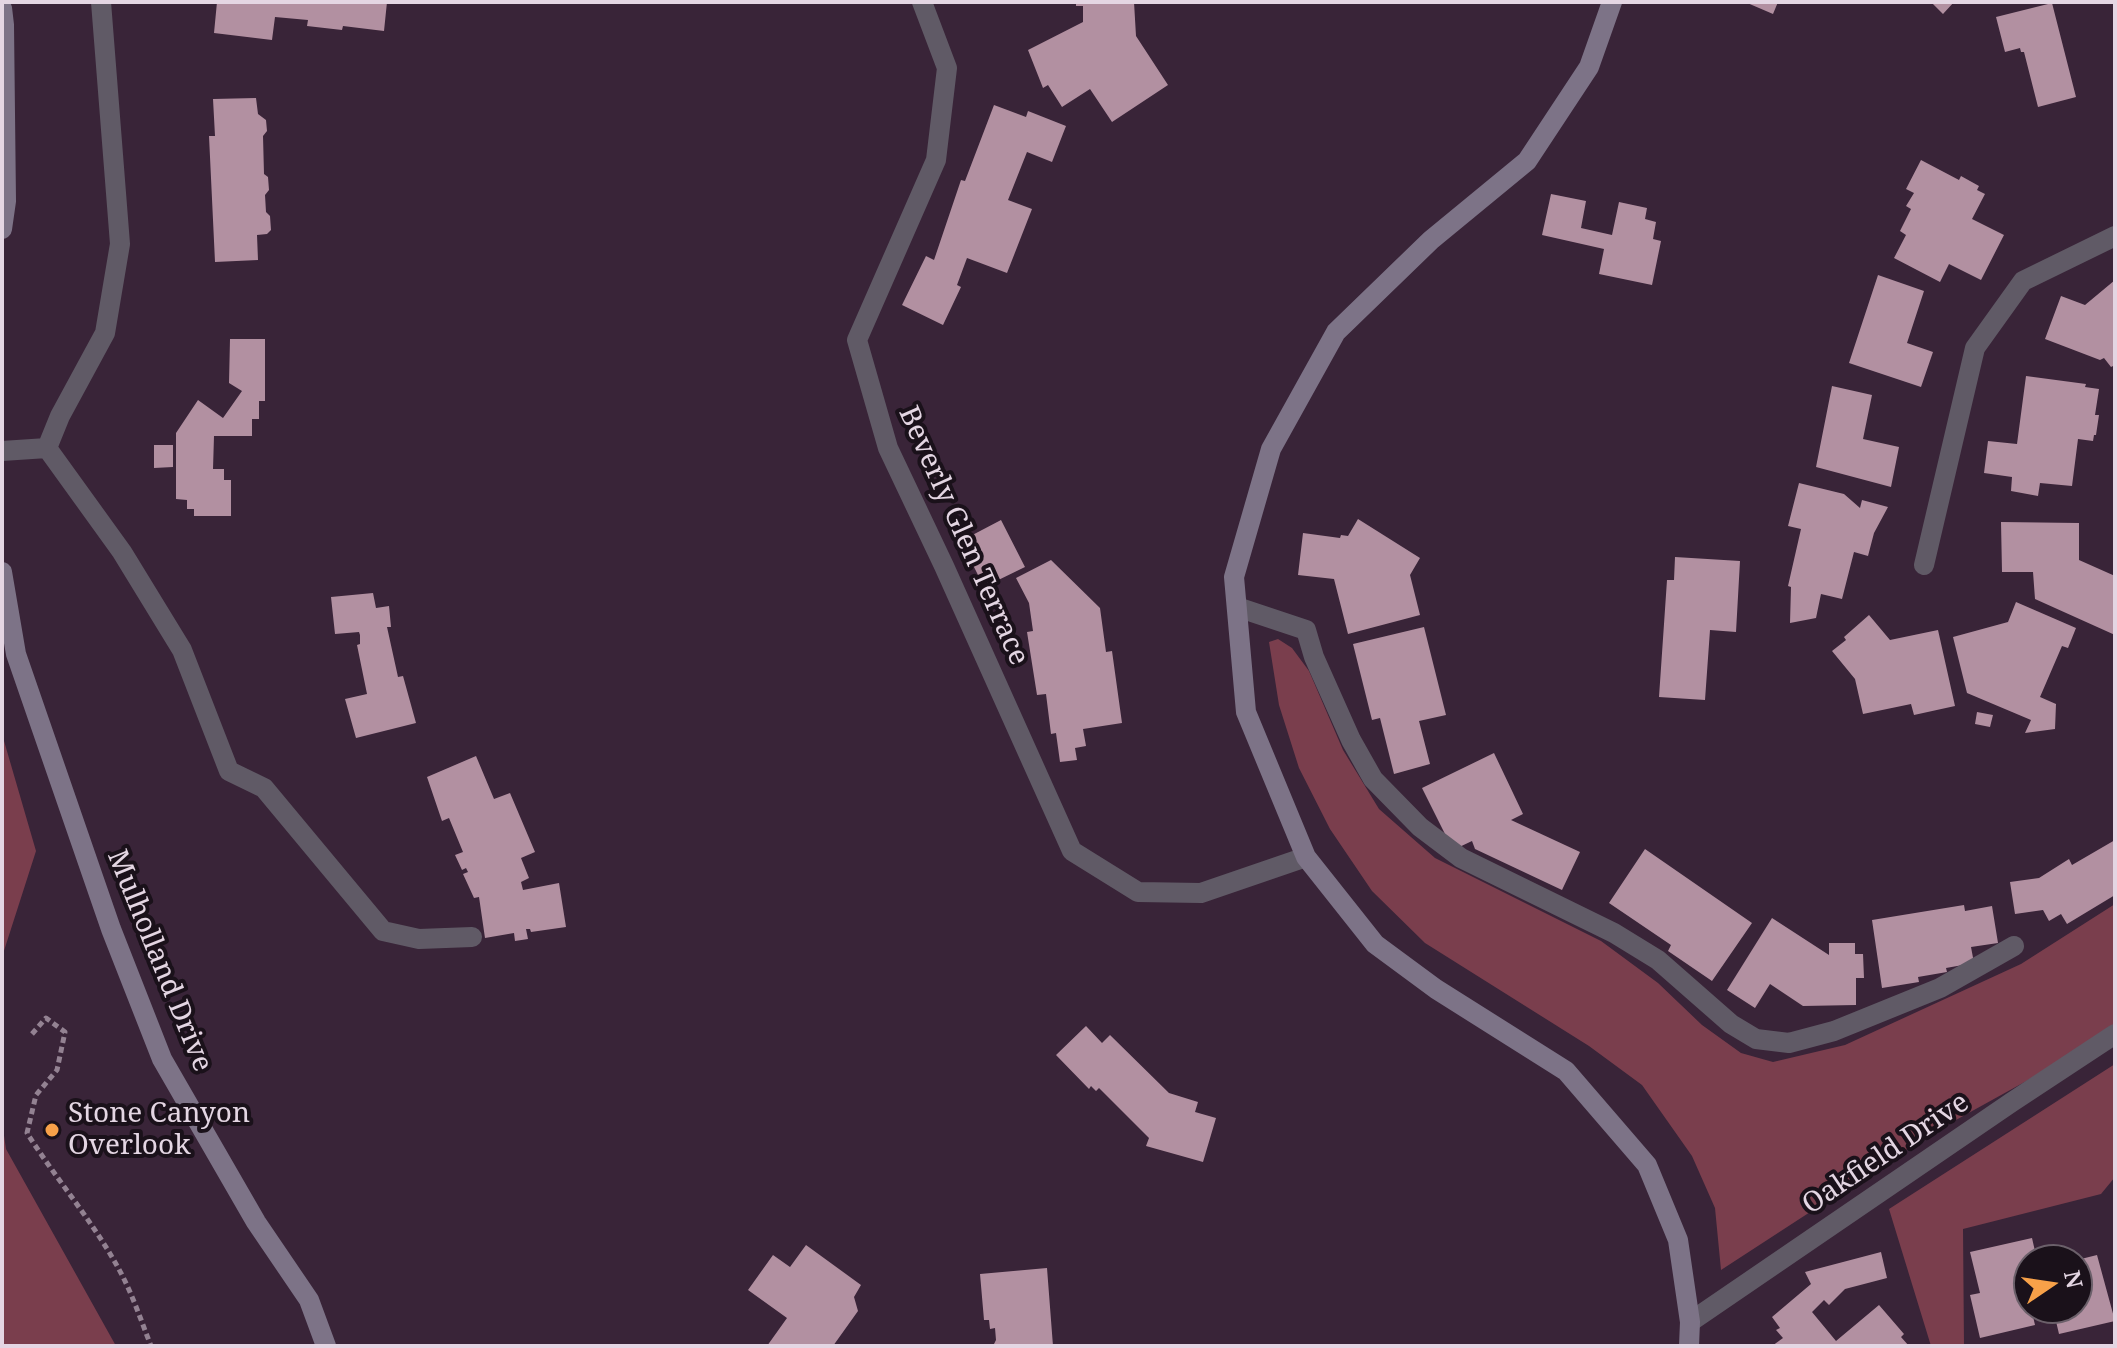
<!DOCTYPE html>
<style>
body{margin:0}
#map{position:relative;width:2117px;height:1348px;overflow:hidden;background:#392438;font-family:"Noto Serif",serif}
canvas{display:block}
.frame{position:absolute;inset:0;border:4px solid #e4d6e3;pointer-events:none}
.north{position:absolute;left:2013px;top:1244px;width:80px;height:80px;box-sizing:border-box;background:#1a111a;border:2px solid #6b606a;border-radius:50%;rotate:77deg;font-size:22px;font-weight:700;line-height:32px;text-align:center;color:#e4d6e3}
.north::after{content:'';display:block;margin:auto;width:28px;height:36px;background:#f7a149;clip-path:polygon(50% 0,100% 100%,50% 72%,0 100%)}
</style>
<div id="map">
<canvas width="2117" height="1348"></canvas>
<div class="frame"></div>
<div class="north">N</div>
</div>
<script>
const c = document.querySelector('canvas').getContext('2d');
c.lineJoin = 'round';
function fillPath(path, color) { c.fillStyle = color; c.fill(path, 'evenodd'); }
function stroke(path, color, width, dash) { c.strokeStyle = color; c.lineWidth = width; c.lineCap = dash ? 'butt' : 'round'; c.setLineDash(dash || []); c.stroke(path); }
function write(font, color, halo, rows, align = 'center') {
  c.font = font + ' "Noto Serif",serif'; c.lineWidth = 8; c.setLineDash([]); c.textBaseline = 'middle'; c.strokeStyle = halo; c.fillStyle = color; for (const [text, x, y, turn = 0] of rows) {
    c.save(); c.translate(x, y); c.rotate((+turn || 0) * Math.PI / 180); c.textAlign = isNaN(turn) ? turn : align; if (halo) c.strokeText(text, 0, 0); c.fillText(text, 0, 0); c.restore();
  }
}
const green = new Path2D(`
 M1278,639l14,9 17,23 34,79 36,59 56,49 166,83 57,42 44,42 39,28 32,9 72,-17 176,-81 94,-60v128l-188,104 -206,134 -6,-62 -23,-52 -50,-71 -53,-39 -164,-103 -53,-52 -42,-62 -31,-61 -20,-63 -10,-63z
 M2,734l34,117 -34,106z
 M2115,1064v113l-14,17 -138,35 1,117h-33l-42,-137z
 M2,1122l4,27 110,197h-114z`);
const building = new Path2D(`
 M217,2h170l-3,29 -41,-5 -1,4 -35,-4 1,-6 -33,-3 -3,23 -58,-7z
 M1076,2h58l2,34 32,49 -56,37 -22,-33 -28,18 -14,-22 -5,3 -15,-38 55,-28v-16h-7z
 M1745,2h33l-5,12z
 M1931,2h23l-11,12z
 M2052,3l24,94 -38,10 -14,-55h-3l-1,-4 -15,4 -9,-35z
 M256,98l2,16 8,6 1,11 -4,5 1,38 4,3 1,13 -4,5 1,17 4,4 1,14 -4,4 -10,1 1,25 -43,2 -6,-126h6l-2,-37z
 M994,105l32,12 2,-6 38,15 -14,36 -25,-10 -19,48 24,9 -25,64 -40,-15 -10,27 4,2 -18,38 -41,-20 24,-49 8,4 27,-80 4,1z
 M1921,160l38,20 2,-4 18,10 -2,4 8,4 -13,25 32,16 -23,45 -32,-16 -9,18 -46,-24 12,-23 -6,-4 11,-22 -5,-3 8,-13 -8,-4z
 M1551,194l35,7 -5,27 31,7 7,-33 28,6 -2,11 11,3 -3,17 8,2 -9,44 -53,-11 5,-25 -62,-14z
 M1878,275l46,16 -17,52 26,9 -12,35 -72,-24z
 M2115,280v85l-4,2 -7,-9 -4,2 -55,-21 16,-43 24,9z
 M230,339h35v62h-6v18h-7v17h-38l-1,33h11v11h7v36h-37v-7h-7v-9l-11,-1v-66l22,-33 25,18 19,-27 -13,-8z
 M2026,376l60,8 -1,3 14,2 -4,26h4l-3,20h-2l-1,6 -15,-2 -6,47 -32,-3 -2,13 -27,-5 1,-14 -28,-4 4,-32 29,3z
 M1832,386l40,9 -9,44 36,8 -8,40 -75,-20z
 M154,445h19v22l-19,1z
 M1799,483l45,11 16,14 2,-8 26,7 -14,26 -6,23 -14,-4 -12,47 -21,-5 -5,24 -26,5 1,-36 -3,-1 13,-57 -13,-3z
 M1358,519l62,39 -10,17 10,40 -72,19 -14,-55 -36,-4 5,-42 37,5 1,-3 7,1z
 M1001,520l24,47 -41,20 -23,-46z
 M2001,522l78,1v37l36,16v59l-80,-36 -2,-27h-31z
 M1675,557l65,4 -4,71 -26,-2 -5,70 -46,-3 8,-117h7z
 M1051,560l49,48 6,44 6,-1 10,72 -39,6 3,17 -11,2 2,12 -17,2 -4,-29 -5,1 -5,-40 -9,1 -10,-63 6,-1 -4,-28 -13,-25z
 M373,593l3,15 13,-2 2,21h-4l11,50 5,-1 13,47 -60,15 -11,-39 22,-5 -10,-49 3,-1v-9l-1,-3 -24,2 -4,-37z
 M2016,602l60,26 -8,20 -6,-2 -22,51 16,7 -1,25 -30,4 6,-13 -64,-27 -14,-56 55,-15z
 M1869,615l21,25 48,-10 17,76 -41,9 -3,-11 -48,10 -8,-35 -23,-28 14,-11 -2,-3z
 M1424,627l22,88 -27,6 11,43 -36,10 -14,-56 -8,2 -19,-76z
 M1977,712l16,3 -3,12 -15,-3z
 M1494,753l29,61 -12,6 69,32 -18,38 -87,-41 -3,-8 -19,9 -31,-62z
 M476,756l18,43 16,-6 25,59 -14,6 8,20 -8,4 2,8 36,-7 7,44 -35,5 -1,-3h-4l2,10 -13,2 -1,-8 -29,5 -6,-41 -5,1 -11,-24 5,-2 -2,-4 -4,2 -7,-15 8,-3 -14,-34 -7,3 -15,-44z
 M2115,840v55l-48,29 -6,-10 -12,7 -6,-11 -28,4 -5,-32 29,-4 30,-19 3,6z
 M1645,849l107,74 -40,58 -44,-30 3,-6 -62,-42z
 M1964,905l1,6 27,-5 6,37 -27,4 3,16 -28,5 1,4 -29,5 1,5 -37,6 -10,-68z
 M1772,918l57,37v-12h26v11h8l1,24h-8v27l-53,1 -33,-22 -15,24 -28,-18z
 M1086,1026l16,17 8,-8 59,58 29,9 -3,10 21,6 -13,44 -57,-16 3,-8 -50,-50 -3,3 -5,-5 -2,3 -33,-34z
 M2032,1238l5,22h-8v48h2l4,17 -55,13 -10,-43 10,-2 -10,-41z
 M806,1245l55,40 -7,12 4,14 -25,35h-66l20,-28 -39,-28 25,-35 17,12z
 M1881,1252l6,26 -42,11 -16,16 -5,-5 -12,12 24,29 43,-36 25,29 -3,3 8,9h-137l11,-8 -7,-8 4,-2 -8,-11 39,-33 -6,-12z
 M2097,1255l18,66 -56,13 -4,-17 21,-4 -2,-5h3v-48z
 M1047,1268l6,78h-60l3,-6 -1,-12 -5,1 -1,-9h-5l-4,-46z`);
const path = new Path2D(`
 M32,1034l14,-16 19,14 -8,38 -21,25 -9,38c31,49 70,93 96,144 11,22 19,46 28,69`);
const service = new Path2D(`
 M47,448l13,-32 45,-83 15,-89 -19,-242
 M2,451l45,-3 75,104 60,98 47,121 35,17 119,143 36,8 53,-2
 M1237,607l69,23 8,27 37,83 22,39 47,48 41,31 153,75 44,27 73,64 25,15 33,4 45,-12 106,-43 74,-42`);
const minor = new Path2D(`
 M922,2l25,66 -11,92 -79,180 31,108 56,118 128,285 66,41 63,1 105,-36
 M1924,565l51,-217 48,-67 92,-45
 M1690,1322l322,-220 103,-68`);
const secondary = new Path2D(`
 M1612,2l-23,65 -62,94 -96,79 -95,92 -65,117 -37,128 12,135 60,145 69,87 61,45 130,82 81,94 31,75 12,82 -1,24
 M2,8l2,17 2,176 -4,28
 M2,572l14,82 95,275 51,130 94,163 53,78 17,46`);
const markers = [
 [52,1130,8,"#f7a149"]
];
const streetNames = [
 ["Beverly Glen Terrace",963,536,66],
 ["Mulholland Drive",159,961,68],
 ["Oakfield Drive",1886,1154,-34]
];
const poiNames = [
 ["Stone Canyon",68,1114],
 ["Overlook",68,1146]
];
fillPath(green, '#7a3e4d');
fillPath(building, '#b290a1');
stroke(path, '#938292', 5, [6, 4]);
stroke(service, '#605a66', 20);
stroke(minor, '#605a66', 20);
stroke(secondary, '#7d7387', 20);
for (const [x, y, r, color] of markers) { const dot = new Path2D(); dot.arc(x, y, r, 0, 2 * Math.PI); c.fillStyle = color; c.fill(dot); stroke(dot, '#1a111a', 3); }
write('28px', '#e4d6e3', '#1a111a', streetNames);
write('28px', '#e4d6e3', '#1a111a', poiNames, 'left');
</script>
